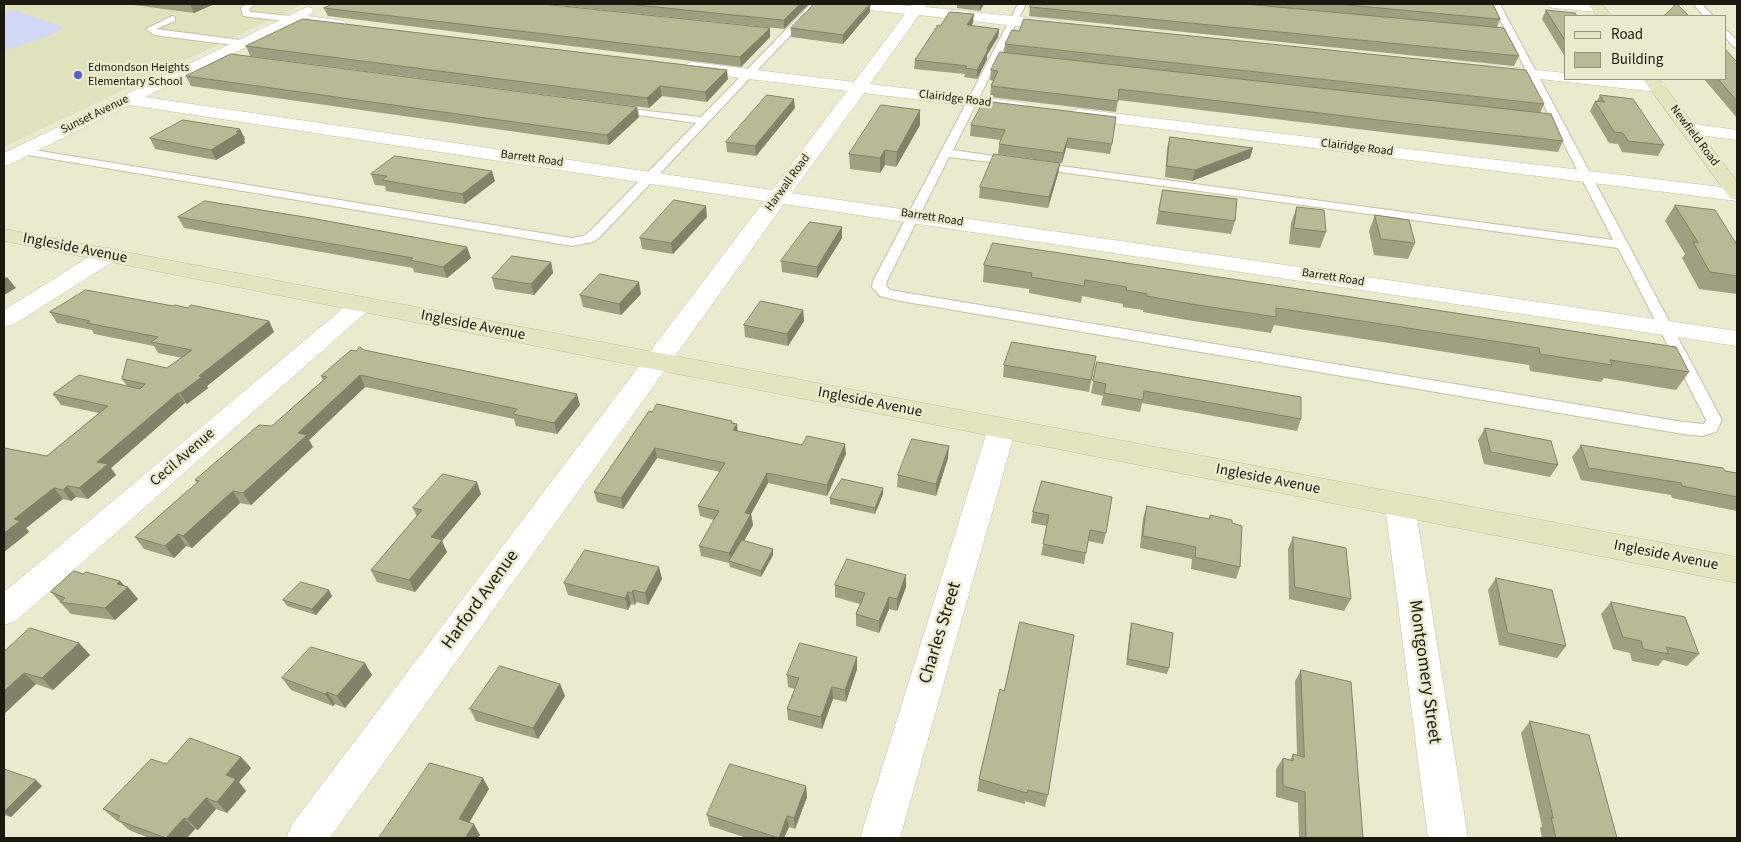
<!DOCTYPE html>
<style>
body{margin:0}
#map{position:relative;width:1741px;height:842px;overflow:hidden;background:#e9eace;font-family:"Source Sans 3",sans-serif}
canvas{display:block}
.frame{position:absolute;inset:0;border:5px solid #19190f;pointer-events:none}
.legend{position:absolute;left:1564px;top:15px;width:162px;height:65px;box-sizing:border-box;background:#e9eace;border:1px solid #969682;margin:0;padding:6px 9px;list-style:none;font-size:15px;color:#19190f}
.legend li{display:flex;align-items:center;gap:10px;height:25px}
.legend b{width:25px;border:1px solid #969682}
</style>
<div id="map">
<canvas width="1741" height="842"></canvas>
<div class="frame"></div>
<ul class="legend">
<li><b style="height:6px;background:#e4e4be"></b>Road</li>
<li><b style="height:14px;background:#b8ba96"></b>Building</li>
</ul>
</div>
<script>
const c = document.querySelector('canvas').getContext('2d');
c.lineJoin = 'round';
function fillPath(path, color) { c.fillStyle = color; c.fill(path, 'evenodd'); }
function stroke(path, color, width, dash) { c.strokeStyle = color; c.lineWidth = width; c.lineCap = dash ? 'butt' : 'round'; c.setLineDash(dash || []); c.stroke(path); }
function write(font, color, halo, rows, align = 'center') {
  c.font = font + ' "Source Sans 3",sans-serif'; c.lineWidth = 5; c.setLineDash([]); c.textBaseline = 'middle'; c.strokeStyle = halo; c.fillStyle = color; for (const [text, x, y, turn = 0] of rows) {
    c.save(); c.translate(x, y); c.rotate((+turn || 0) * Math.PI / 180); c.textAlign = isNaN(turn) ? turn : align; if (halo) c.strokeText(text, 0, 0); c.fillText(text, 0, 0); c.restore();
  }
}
const built = new Path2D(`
 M4,4h299l-299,143z`);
const green = new Path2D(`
 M14,10l48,17 -6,6 -52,18v-38z`);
const lane = new Path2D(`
 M246,4h10l-7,5 1,3 42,4 4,3 -4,3 -49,-6 -2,-8z
 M811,4h9l-221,234 -6,4 -21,4 -550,-92 -6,-3 6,-3 550,90 12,-2 5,-4 107,-109 -79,-11 -4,-1 -1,-2 1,-2 88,10z
 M1018,4h8l-73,146 61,9 6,3 -6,3 -65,-8 -62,124 -1,5 4,4 793,132 21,2 2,-4 -88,-172 -580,-79 -6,-3 6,-3 575,77 -121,-236h8l222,416 -6,12 -14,4 -19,-2 -788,-134 -15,-4 -8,-9 1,-6z
 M1693,4h9l11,12h-9z
 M172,16l3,1v4l-19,8 85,11 5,3 -5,3 -87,-11 -8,-6z
 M1725,29l12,11v8l-3,-1 -9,-10z`);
const street = new Path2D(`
 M845,4h46l20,2 2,-2h14l-2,3 136,14 5,2 3,3 -3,3 -5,2 -142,-16 -49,69 149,18 6,1 3,4 -3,4 -6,1 -155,-19 -72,100 945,138v15l-953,-142 -454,634h-44l6,-14 472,-623 -635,-96 -118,59 -7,2v-13l303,-146 5,1 2,3 -6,5 36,5 3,3 -3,3 -5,2 -46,-5 -148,73 627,93 75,-99 -155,-19 -6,-2 -2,-3 2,-3 6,-2 162,20 51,-68 -53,-6 -5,-1z
 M1547,4h51l7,4 -2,3 -5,1 -44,-4 -5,-1z
 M1492,65l73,8v6c32,0 67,-3 98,4l3,4 -3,4 -6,1 -171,-19 -2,-3 2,-3z
 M1079,109l658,80v12l-664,-83 -3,-4 3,-4z
 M1689,123l48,7v10l-54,-7 -3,-4 3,-4z
 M108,248l8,2 3,5 -3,5 -103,65 -9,2v-17l96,-60z
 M362,297l8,2 4,5 -4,5 -354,312 -12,4v-33l350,-293z
 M1002,419l10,2 4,7 -116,410h-40l128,-410 4,-7z
 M1400,494l11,3 4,8 53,333h-40l-43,-333 4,-8z`);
const secondary = new Path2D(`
 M1588,4h14l10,12h-15z
 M1643,79h16l78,102v19l-7,-2z
 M4,229l1733,328v26l-1733,-342z`);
const wall = new Path2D(`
 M133,4h81l-20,9 -60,-8z
 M548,4h261l-25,25z
 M957,4h27l-4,7 -23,-3z
 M1246,4h247l7,15 -3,8 22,29 -5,10 -485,-50 1,-9z
 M324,8l446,29 -29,30 -413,-51z
 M1546,10l19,6v41l-23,-38z
 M870,12l-27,32 -52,-7v-9z
 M973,23l-2,3 28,3 -1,8 -11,18v4l-10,20 -13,-2 1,-3 -51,-5 1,-9 25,-34z
 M1005,44l539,60 -4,9 23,28 -5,11 -159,-18 -281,-34 -2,12 -126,-15 1,-11 2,-5 -3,-1 1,-10 13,-18z
 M246,46l482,33 -21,23 -45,-6 -13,12 -399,-52z
 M1737,62v56l-33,-39h21z
 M186,76l453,41 -30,28 -418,-59z
 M1600,95l64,50 -6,11 -36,-4 -4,-8 -9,-1 -19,-32 5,-10h2z
 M795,108l-39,48 -29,-4 -1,-10z
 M920,110v15l-24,42 -11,-2 -5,8 -30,-4 -1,-15z
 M971,125l141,19 -2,10 -44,-6 -4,15 -64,-9 1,-10 2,-4 -31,-4z
 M240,129l5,10 -1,1 1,3 -29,17 -61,-11 -5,-11z
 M1170,137l80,21 -58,23 -27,-4 2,-29z
 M1060,163l-2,11 -10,34 -69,-10 1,-11z
 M371,174l124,7 -30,23 -79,-13 -1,-5 -10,-1z
 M1163,190l72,31 -4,13 -75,-10z
 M1675,205l62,40v49l-38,-5 -17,-31 3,-4 -20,-33z
 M1297,207l29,25 -6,16 -31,-4 2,-21z
 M1375,215l40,28 -7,16 -34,-4 -5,-24z
 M178,217l293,41 -24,20 -33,-6 -1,-4 -229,-40z
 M707,217l-34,37 -31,-5 -2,-11z
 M842,227v11l-25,40 -35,-6 -1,-11z
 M993,243l696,129 -13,18 -72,-12 -3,4 -71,-11 -1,-6 -255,-40 -3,8 -84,-13 -44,-8v-2l-20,-3v-3l-41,-8 -1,7 -52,-10v-4l-46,-7 1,-17z
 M551,262l2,11 -19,22 -39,-6 -3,-11z
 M641,294l-20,21 -38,-8 -3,-12z
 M173,306l15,2 81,13 5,11 -67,54 1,2 -21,16 -2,-1 -74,65 5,7 -28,24 -12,-2 -5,4 -8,-2 -37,29 3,4 -25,20 43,-96 52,-43 -38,-8 -8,-11 74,-8 -5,-7 45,-11 15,-10 -24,-5 -4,-7 -60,-12 -2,-4 -35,-7 -7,-11z
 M803,310l1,11 -16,25 -43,-9 -1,-12z
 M364,350l216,55 -23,29 -41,-8 -2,-7 -149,-32 -56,53 4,7 -62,58 -11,-2 -48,45 -6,-2 -12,12 -30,-9 -9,-12 62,-54 -2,-3 77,-54 51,-46 -2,-4 35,-25z
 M1096,356l-7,36 -86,-15 1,-12z
 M1097,362l204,57 -4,12 -155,-28 -2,9 -39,-7 2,-9 -12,-3z
 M649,411l83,10v2l5,1v7l109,23 -19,42 -59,-13 -17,31 2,11 -9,16 29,14 -12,22 -31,-10 -1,-4 -28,-7 -2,-10 15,-26 -14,-4 -2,-10 22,-34 -63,-14 -34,51 -26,-7 -3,-10z
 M1485,428l73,37 -8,12 -66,-13 -6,-24z
 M1581,445l156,28v38l-65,-13 -1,-3 -90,-15 -9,-23z
 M948,458l-12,38 -39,-9 1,-12z
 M1042,481l64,52 -3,11 -15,-3 -4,23 -43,-9 6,-29 -16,-3 2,-11z
 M481,494l-39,47 5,11 -32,40 -38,-10 -6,-12 46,-53 -4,-9z
 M883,494l-8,20 -45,-10v-6z
 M1147,506l51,11 11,2 1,-4 22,8 8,44 -4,12 -45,-10 1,-10 -52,-11 3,-30z
 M1293,537l58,62 -7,12 -55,-12 -1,-50z
 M659,567l3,12 -14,26 -12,-3 -1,3 -4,-1 -3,6 -60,-15 -4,-12z
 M906,575v12l-9,24 -8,-2 -10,24 -23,-7v-12l4,-10 -25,-7v-12z
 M1496,578l70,68 -9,12 -58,-13 -11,-55z
 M120,581l18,18 -23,21 -44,-6 -20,-22z
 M332,596l-16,19 -29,-9 -4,-6z
 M1611,602l88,52 -12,12 -24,-6 -5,6 -26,-5 -2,-8 -17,-4 -12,-35z
 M1132,623l37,45 -2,6 -41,-9 4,-36z
 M79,643l11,12 -37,35 -17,-6 -32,30v-62z
 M857,669l-11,33 -13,-3 -11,30 -34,-9 -1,-11 8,-20 -7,-2 -1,-12z
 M1301,670l62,168h-64l-1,-35 -22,-6v-28l7,-11 7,2 3,-6 4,1 -2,-74z
 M372,675l-27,33 -10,-4 -2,2 -42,-16 -9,-12z
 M560,684l5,12 -27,43 -62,-18 -6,-12z
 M1000,689l48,106 -3,12 -20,-6v3l-48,-13 2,-12z
 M1530,721l87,117h-75l-2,-10 2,-2 -21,-93z
 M241,757l10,11 -12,14 7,9 -19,22 -11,-4 -18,21 -3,-1 -8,9h-38l-20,-8 -9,-8 -4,-2 -13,-11 63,-45z
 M4,769l38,17 -31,31 -7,-2z
 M806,786l1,11 -12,32 -6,-2 -5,11h-37l-37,-12 -3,-11z`);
const shadedWall = new Path2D(`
 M190,4h24l-20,9z
 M800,4h9l-25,25v-9z
 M870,4v8l-27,32v-9z
 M980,4h4l-4,7z
 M974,14l-1,9 -7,11 1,-9z
 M770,28v9l-29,30 -1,-10z
 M999,29l-1,8 -11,18v4l-10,20v-9l10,-22z
 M727,70l1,9 -21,23 -2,-10z
 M660,86l2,10 -13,12 -2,-10z
 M794,99l1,9 -39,48 -1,-10z
 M637,107l2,10 -30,28 -2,-10z
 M920,110v15l-24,42 1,-15z
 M240,129l5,10 -1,1 1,3 -29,17 -5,-10z
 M1068,138l-2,10 -4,15 1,-10z
 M1253,148l-3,10 -58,23 3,-11z
 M885,150v15l-5,8v-15z
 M1060,163l-2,11 -10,34 1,-11z
 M492,171l3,10 -30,23 -3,-10z
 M706,206l1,11 -34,37 -2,-11z
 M842,227v11l-25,40v-11z
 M467,247l4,11 -24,20 -4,-11z
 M551,262l2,11 -19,22 -3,-11z
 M7,277l9,11 -12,7v-16z
 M639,282l2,12 -20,21 -2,-11z
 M803,310l1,11 -16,25 -1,-12z
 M269,321l5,11 -67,54 1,2 -21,16 -7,-11 19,-17z
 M360,375l5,12 -56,53 4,7 -62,58 -8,-12 55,-60z
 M178,393l7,10 -74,65 5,7 -28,24 -9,-11 18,-26z
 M577,394l3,11 -23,29 -3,-11z
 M732,421l1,9 4,-6 1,10 -5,-3 -2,-8z
 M845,444l1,10 -19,42v-11z
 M949,446l-1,12 -12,38v-12z
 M655,448l2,10 -34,51 -2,-11z
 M767,473l1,10 -22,40 -1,-10z
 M477,482l4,12 -39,47 5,11 -32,40 -6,-12 22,-43z
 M67,486l9,11 -5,4 -8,-11z
 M54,488l9,11 -37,29 3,4 -25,20v-19l10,-14z
 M883,488v6l-8,20v-6z
 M233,491l7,12 -48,45 -9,-12z
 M751,514l2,11 -21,37h-1l-2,-9z
 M178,534l8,12 -12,12 -9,-12z
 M773,549v6l-12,22v-6z
 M659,567l3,12 -14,26 -3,-12z
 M906,575v12l-9,24v-12z
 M120,581l6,7 2,-1 10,12 -23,21 -10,-12 12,-24z
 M329,590l3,6 -16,19 -4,-6z
 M633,590l3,12 -1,3 -3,-12z
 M628,592l3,12 -3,6 -3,-12z
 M889,597v12l-10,24v-12z
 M79,643l11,12 -37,35 -11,-12z
 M857,657v12l-11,33 -1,-12z
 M365,663l7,12 -27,33 -8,-12z
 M24,673l12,11 -32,30v-23z
 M560,684l5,12 -27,43 -5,-11z
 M832,687l1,12 -11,30 -1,-12z
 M327,692l8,12 -2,2 -8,-12z
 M241,757l10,11 -12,14 7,9 -19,22 -10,-11 9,-27z
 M483,778l6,11 -24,41 -6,-11z
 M36,780l6,6 -31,31 -7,-5z
 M806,786l1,11 -12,32 -1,-11z
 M206,798l10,11 -18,21 -11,-11z
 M787,816l2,11 -5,11h-5z
 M184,818l11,11 -8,9h-21z
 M474,824l6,11 -2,3h-13z`);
const building = new Path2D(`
 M333,4h210l227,24 -30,29 -416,-49z
 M628,4h172l-16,16z
 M814,4h55l-26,31 -52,-7z
 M1031,4h214l259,24 15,28 -489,-49z
 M1338,4h155l7,15z
 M1677,4l12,12h-25z
 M1546,10l29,3 2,3h-12v24z
 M950,12l24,2 -7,11 32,4 -12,19 1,2 -11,20 -12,-2 2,-2 -52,-6 23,-35 2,1z
 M303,19l424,51 -22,22 -45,-6 -13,12 -401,-52z
 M1024,19l502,51 18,34 -539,-60 7,-14 7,1z
 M1725,49l12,13v39l-19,-22h7z
 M1000,52l551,62 12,27 -160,-18 -284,-34 -1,12 -127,-15 7,-15 -7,-1z
 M231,54l406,53 -30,28 -421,-59z
 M767,95l27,4 -39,47 -29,-4z
 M1600,95l33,4 31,46 -36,-4 -5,-8 -9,-1 -19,-31 9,1z
 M984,101l132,16 -4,27 -44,-6 -5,15 -64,-9 6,-14 -34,-5z
 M881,105l39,5 -23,42 -12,-2 -5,8 -31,-4z
 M183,120l57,9 -4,3h4l-29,18 -61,-12z
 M1170,137l83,11 -58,22 -28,-4z
 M994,154l66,9 -11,34 -69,-10z
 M395,156l97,15 -30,23 -80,-14 5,-4 -16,-2z
 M1163,190l74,9 -2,22 -76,-10z
 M674,200l32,6 -35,37 -31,-5z
 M205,201l106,17 156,29 -24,20 -33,-7 3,-2 -235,-41z
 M1675,205l40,5 22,35v31l-27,-4 -17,-30 5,1z
 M1297,207l27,3 2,22 -32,-4z
 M1375,215l34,5 6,23 -34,-4z
 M810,222l32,5 -25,40 -36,-6z
 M993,243l352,53 331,51 13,25 -79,-12 2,5 -72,-11 -1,-6 -263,-40v9l-85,-13 -44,-8v-2l-21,-4 1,-3 -42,-7 -1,6 -53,-9 1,-4 -48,-8z
 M512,256l39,6 -20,22 -39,-6z
 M600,274l39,8 -20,22 -39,-9z
 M86,290l87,16 2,-1 13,3 3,-3 78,16 -70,55 3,1 -22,16h-2l-81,69 11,2 -29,24 -12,-2 -4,4 -9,-2 -40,31 6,2 -16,12v-85l43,8 61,-50 -55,-12 26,-19 61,14 5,-5 -23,-5 5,-20 40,9 25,-18 -41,-8 7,-5 -71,-14 3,-2 -40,-9z
 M761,301l42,9 -16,24 -43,-9z
 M1012,342l84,14 -5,24 -87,-15z
 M360,347l4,3 213,44 -23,29 -41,-9 4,-5 -157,-34 -62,58 9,2 -64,58 -10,-2 -50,45 -5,-2 -13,12 -30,-9 64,-56 -4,-1 64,-55 13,1 55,-49 -6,-1 30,-26 5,1z
 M1097,362l204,35v22l-157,-28 -1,9 -39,-7 2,-9 -13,-3z
 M657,404l75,17 -1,2 6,1 -4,6 69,15 5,-9 38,8 -18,41 -60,-12 -22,40 6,1 -22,39 -30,-7 20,-35 -21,-5 27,-43 -70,-15 -34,50 -27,-6 55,-81 3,1z
 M1485,428l66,13 7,24 -67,-13z
 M912,439l37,7 -13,38 -38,-9z
 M1581,445l142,23 2,3 12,2v24l-55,-11 -1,-3 -92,-15z
 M443,474l34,8 -46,55 11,3 -33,40 -38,-10 51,-60 -9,-2z
 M842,479l41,9 -8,20 -45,-10z
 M1042,481l70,16 -6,36 -16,-3 -4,23 -43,-9 6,-29 -16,-3z
 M1147,506l51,11 12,2v-4l22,5v3l10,3 -2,41 -45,-10 1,-10 -53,-11z
 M1293,537l53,11 5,51 -56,-12z
 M742,540l31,9 -12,22 -32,-10z
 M585,550l74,17 -14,26 -12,-3 -1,3 -4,-1 -3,6 -61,-15z
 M847,559l59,16 -9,24 -8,-2 -10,24 -23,-7 9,-21 -30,-8z
 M74,571l9,3 3,-2 34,9 -3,3 11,3 -23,21 -45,-6 5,-4 -14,-6z
 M1496,578l56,12 14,56 -58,-13z
 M301,582l28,8 -17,19 -29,-9z
 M1611,602l74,15 14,37 -33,-7 3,7 -26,-5 -2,-8 -18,-4z
 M1020,622l54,13 -26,160 -20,-5 -1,3 -48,-14 21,-90 4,2z
 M1132,623l41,10 -4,35 -41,-9z
 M30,628l49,15 -37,35 -18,-5 -20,18v-39z
 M800,643l57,14 -12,33 -13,-3 -11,30 -34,-8 12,-31 -12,-3z
 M311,647l54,16 -28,33 -10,-4 -2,2 -43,-16z
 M500,666l60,18 -27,44 -63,-19z
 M1301,670l50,12 12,156h-57l-1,-46 -22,-6v-28l10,3v-7l11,3z
 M1530,721l59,14 28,103h-61l-5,-21 2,1z
 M190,738l51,19 -15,18 10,4 -19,23 -11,-4 -19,21 -3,-1 -18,20 -49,-18 3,-4 -17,-7 48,-50 15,5z
 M430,763l53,15 -24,41 15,5 -9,14h-86z
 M730,764l76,22 -12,32 -7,-2 -8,22 -72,-23z
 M4,769l32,11 -32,32z`);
const markers = [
 [78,75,5,"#545ed4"]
];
const farPoinames = [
 ["Edmondson Heights",88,68],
 ["Elementary School",88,82]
];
const farStreetnames = [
 ["Clairidge Road",955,99,7],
 ["Sunset Avenue",95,115,-26],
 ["Newfield Road",1694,136,53],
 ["Clairidge Road",1357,148,7],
 ["Barrett Road",532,159,8],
 ["Harwall Road",788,183,-54],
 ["Barrett Road",932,218,9],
 ["Barrett Road",1333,278,9]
];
const streetNames = [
 ["Ingleside Avenue",75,249,11],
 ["Ingleside Avenue",473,326,11],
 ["Ingleside Avenue",870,403,11],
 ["Cecil Avenue",183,458,-41],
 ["Ingleside Avenue",1268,480,11],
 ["Ingleside Avenue",1666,556,11]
];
const nearStreetnames = [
 ["Harford Avenue",481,600,-54],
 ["Charles Street",941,633,-73],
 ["Montgomery Street",1424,672,82]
];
fillPath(built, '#e0e2be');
fillPath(green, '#d1d8f5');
stroke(lane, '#c1c2a7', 2);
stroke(street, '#c1c2a7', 1);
stroke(secondary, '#c1c2a7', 1);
fillPath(lane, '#fff');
fillPath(street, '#fff');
fillPath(secondary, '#e4e4be');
fillPath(wall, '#9ea081');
fillPath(shadedWall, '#818269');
fillPath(building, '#b8ba96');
stroke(building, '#818269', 1);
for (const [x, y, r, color] of markers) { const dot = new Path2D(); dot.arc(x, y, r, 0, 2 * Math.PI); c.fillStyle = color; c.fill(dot); stroke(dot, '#e9eace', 2); }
write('12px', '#19190f', '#e9eace', farPoinames, 'left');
write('12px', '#19190f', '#e9eace', farStreetnames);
write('15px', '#19190f', '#e9eace', streetNames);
write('18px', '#19190f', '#e9eace', nearStreetnames);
</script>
